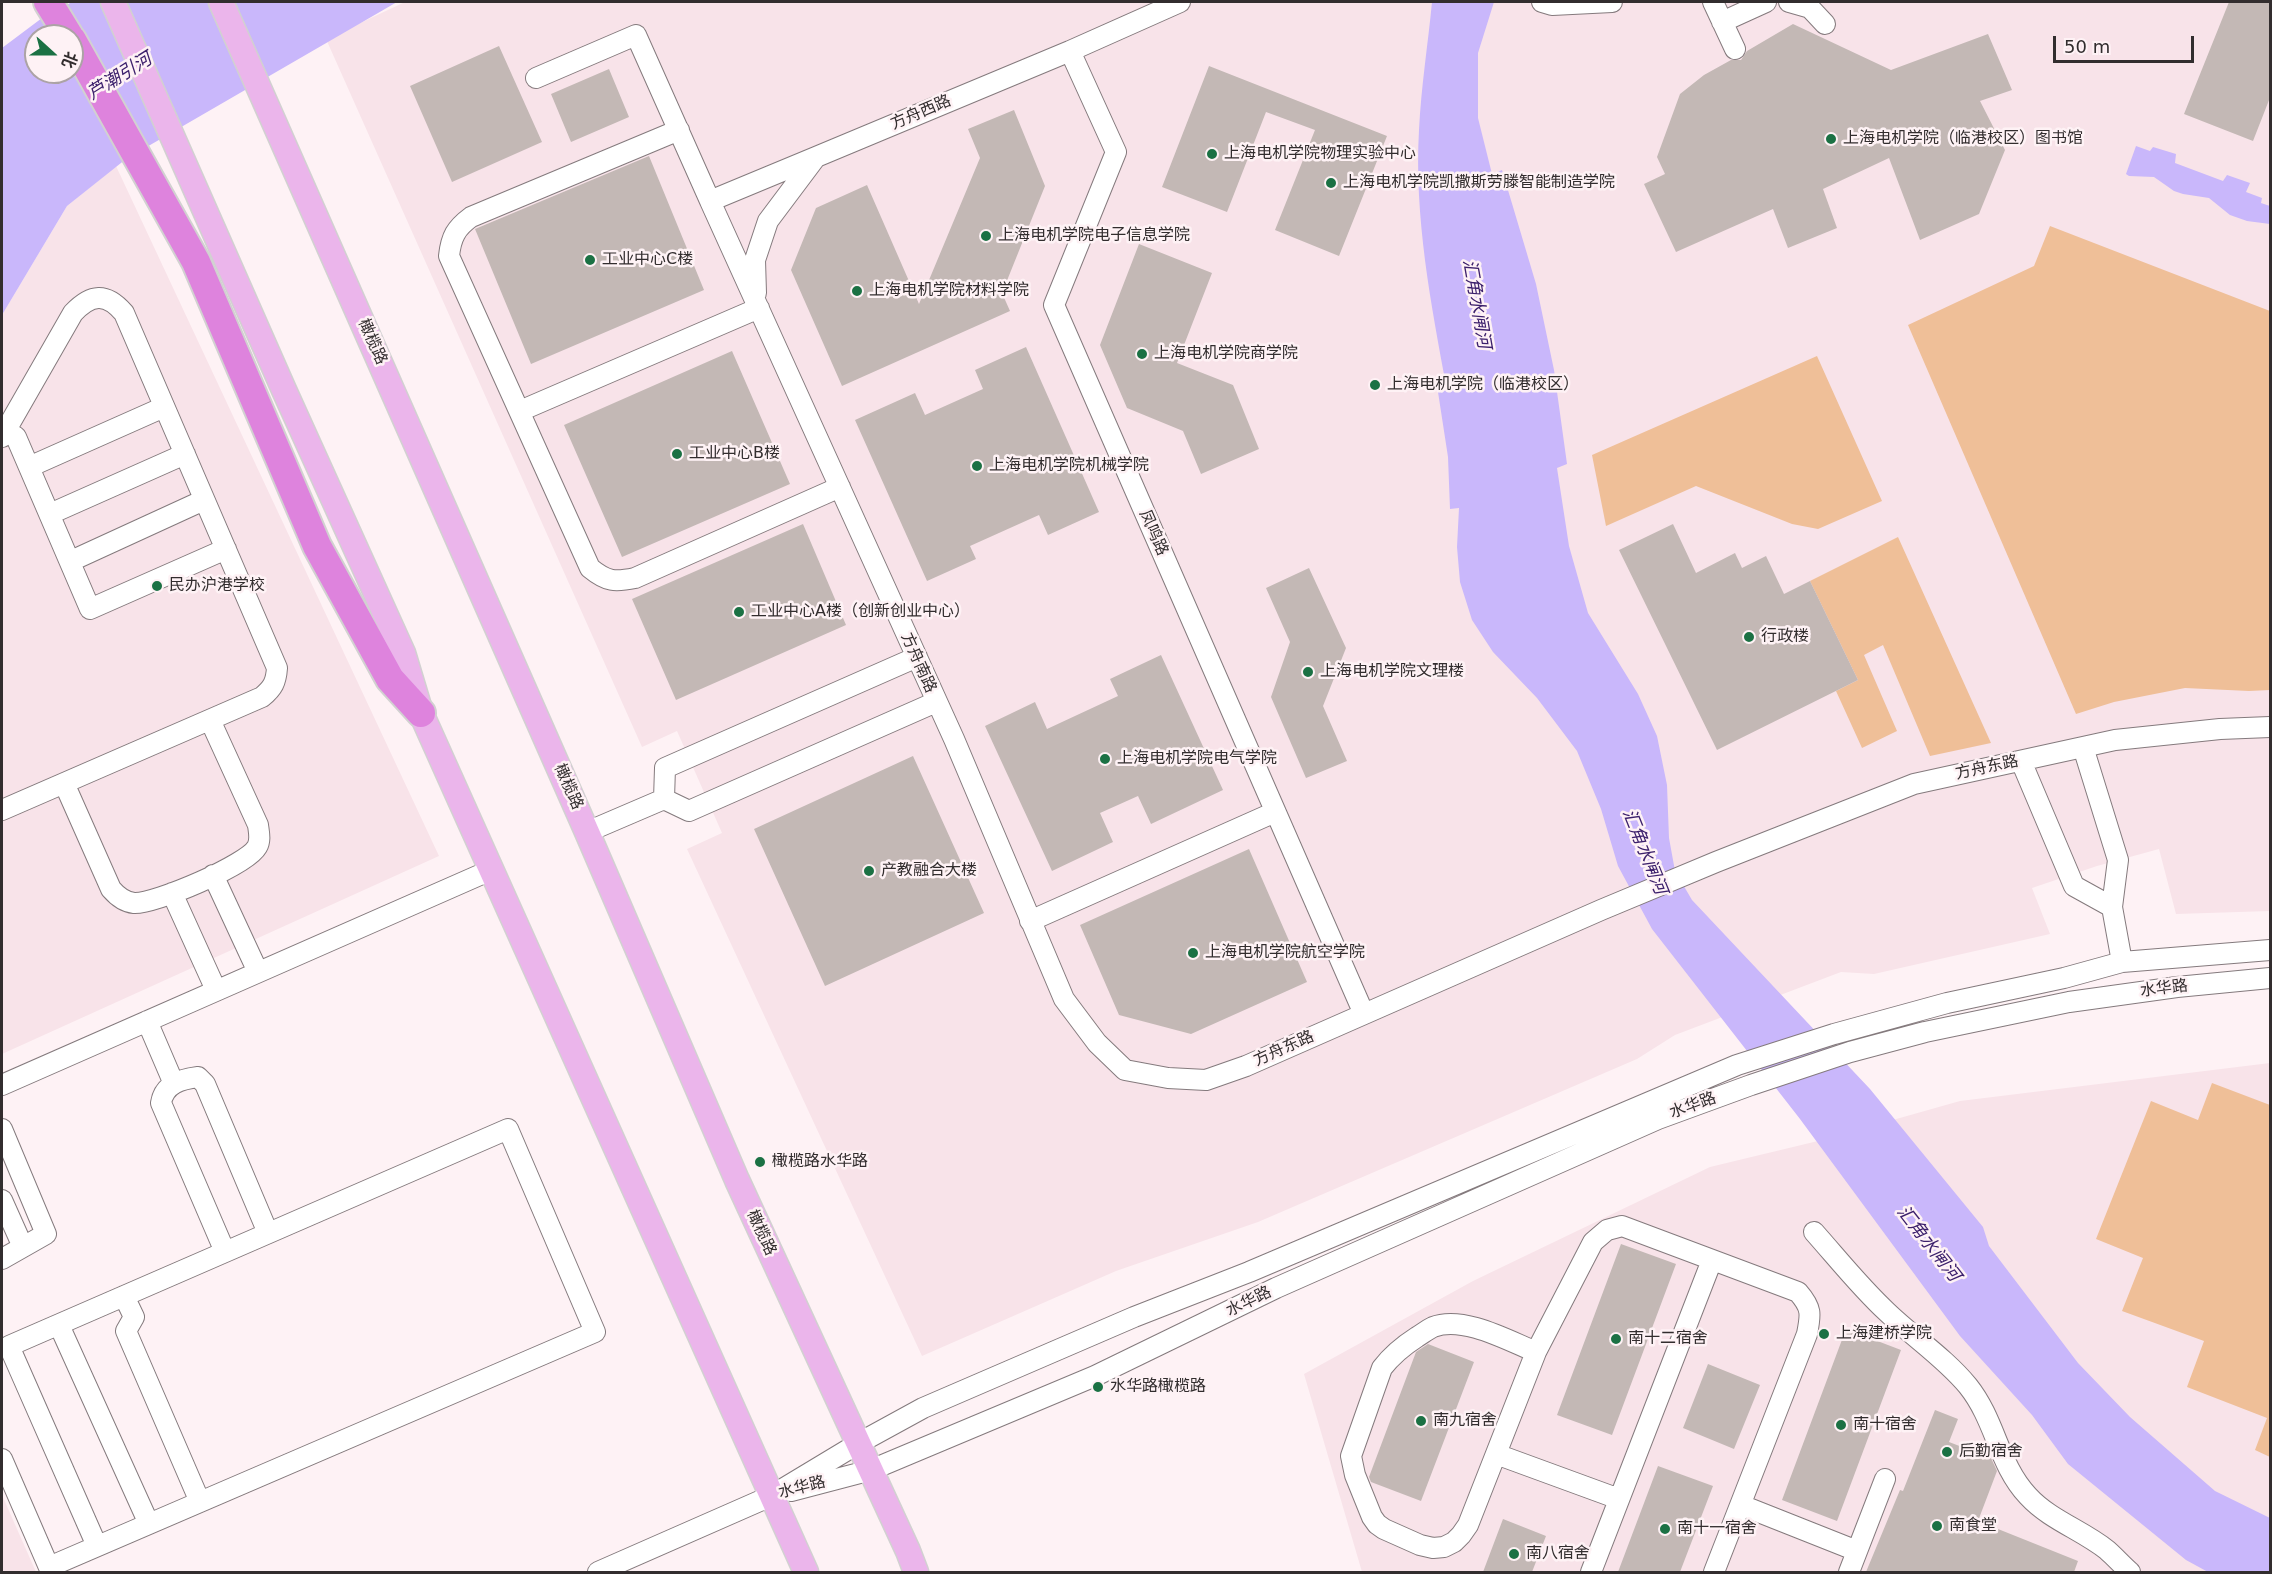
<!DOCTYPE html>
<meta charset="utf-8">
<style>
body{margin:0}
#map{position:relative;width:2272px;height:1574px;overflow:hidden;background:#fef2f5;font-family:"DejaVu Sans","Noto Sans SC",sans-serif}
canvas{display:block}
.frame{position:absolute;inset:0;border:3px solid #322d2e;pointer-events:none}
.north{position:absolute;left:24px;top:24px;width:60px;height:60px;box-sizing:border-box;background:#fef2f5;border:2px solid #aca3a5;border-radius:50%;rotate:111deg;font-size:16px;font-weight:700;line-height:24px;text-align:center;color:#322d2e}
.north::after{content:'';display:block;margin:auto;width:21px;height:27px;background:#1b7144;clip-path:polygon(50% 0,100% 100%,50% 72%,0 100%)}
.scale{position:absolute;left:2053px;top:36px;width:141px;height:27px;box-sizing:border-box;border:3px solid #322d2e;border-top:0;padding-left:8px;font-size:18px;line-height:21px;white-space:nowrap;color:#322d2e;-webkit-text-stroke:4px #fef2f5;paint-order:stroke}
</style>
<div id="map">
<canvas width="2272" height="1574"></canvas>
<div class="frame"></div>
<div class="north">北</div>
<div class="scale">50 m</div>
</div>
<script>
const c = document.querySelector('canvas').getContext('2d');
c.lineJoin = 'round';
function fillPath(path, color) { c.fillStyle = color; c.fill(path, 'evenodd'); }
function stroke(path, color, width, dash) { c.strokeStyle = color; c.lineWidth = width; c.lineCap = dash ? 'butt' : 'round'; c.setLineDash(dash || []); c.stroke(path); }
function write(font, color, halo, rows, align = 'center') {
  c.font = font + ' "DejaVu Sans","Noto Sans SC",sans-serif'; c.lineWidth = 5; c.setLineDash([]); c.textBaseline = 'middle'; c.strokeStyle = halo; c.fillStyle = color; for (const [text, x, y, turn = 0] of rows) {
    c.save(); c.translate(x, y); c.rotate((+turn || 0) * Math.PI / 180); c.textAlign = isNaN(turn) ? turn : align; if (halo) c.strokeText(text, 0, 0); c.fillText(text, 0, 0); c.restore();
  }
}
const built = new Path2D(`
 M405,2h1865v909l-94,3 -17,-65 -62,17 -65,22 18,46 -176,40 -33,-2 -166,63 -38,24 -379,163 -142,49 -194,85 -235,-507 35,-16 -45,-102 -35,16 -316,-708z
 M116,166l323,690 -437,198v-739l65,-109z
 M2270,1063v509h-908l-58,-198 169,-93 237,-114 112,-27 138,-39z
 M2,1495l34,77h-34z`);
const green = new Path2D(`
 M2050,226l220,85v379l-21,1 -64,-3 -71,14 -38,12 -168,-389 126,-59z
 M1817,356l65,145 -64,28 -26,-5 -96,-38 -90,40 -14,-71z
 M1898,537l93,206 -61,13 -47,-111 -19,10 33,76 -35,17 -26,-57 22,-11 -48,-99z
 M2212,1083l58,22v352l-15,-7 12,-32 -80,-31 17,-46 -82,-30 21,-53 -47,-19 55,-138 47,19z`);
const water = new Path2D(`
 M72,2h325l-271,157 -59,47 -65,109v-267l40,-30zM36,36h36v36h-36z
 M1432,2h62l-16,51v65l14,56 10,-4 34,114 18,86 13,94 -10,4 12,78 19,67 50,81 19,42 10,49 2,53 6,33 17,29 178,189 113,138 6,19 89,117 52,54 85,74 55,27v54h-62l-22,-12 -118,-96 -36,-49 -72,-79 -160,-217 -148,-190 -34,-63 -17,-57 -24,-58 -40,-53 -44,-46 -21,-32 -12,-38 -3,-35 2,-39 -9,1 -2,-52 -10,-65 9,-2c-16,-86 -33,-173 -28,-260 2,-43 9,-86 13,-128z
 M2136,146l14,5 3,-4 23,7 -1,9 48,18 4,-6 23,8 -4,9 16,6 -1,5 9,3v18l-23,-3 -17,-6 -21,-17 -26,-4 -9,-3 -20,-14 -25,-1 -3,-2z`);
const building = new Path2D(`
 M2229,2h42v93l-18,46 -69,-27z
 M1793,24l98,46 97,-36 24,56 -32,11 25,49 -26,64 -59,26 -31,-82 -66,31 14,39 -49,20 -15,-39 -97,43 -32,-68 21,-10 -8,-17 23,-63 24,-19 27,-15h10l6,-9z
 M499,46l43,96 -90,40 -42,-96z
 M1209,66l178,70 -48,120 -64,-26 40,-100 -49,-18 -39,100 -65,-25z
 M609,69l20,48 -58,25 -20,-48z
 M1014,110l31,76 -43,107 8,18 -168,75 -51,-116 25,-62 51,-23 52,119 61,-146 -12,-29z
 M649,156l55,134 -173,74 -56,-135z
 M1139,244l73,29 -35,90 56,22 26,64 -58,25 -18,-43 -56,-23 -27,-63z
 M1026,347l73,165 -51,23 -9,-20 -69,31 6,13 -49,22 -72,-161 60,-27 10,22 58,-26 -8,-19z
 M732,351l58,133 -168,73 -58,-132z
 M803,524l43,101 -170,75 -44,-101z
 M1673,524l23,49 39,-20 7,15 24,-12 18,38 26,-13 48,99 -141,70 -98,-200z
 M1309,568l37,80 -23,58 24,55 -41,17 -35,-81 19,-55 -24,-54z
 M1161,655l62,135 -72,34 -13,-28 -38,17 13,29 -61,29 -67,-145 50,-24 12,27 71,-33 -8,-17z
 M913,756l71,157 -159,73 -71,-157z
 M1249,849l58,133 -116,52 -72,-19 -39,-90z
 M1621,1244l55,20 -64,171 -55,-20z
 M1846,1329l55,21 -64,171 -55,-21z
 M1428,1344l46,18 -53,139 -50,-19 -2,-5 47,-125z
 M1708,1364l52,21 -26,64 -51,-21z
 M1935,1410l23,9 -9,23 42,16 6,13 -19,50 100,40 -4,11h-208l34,-82 3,1z
 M1658,1466l55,20 -33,86h-62z
 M1503,1519l43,17 -14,36h-49z`);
const minor = new Path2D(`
 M1542,2l10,3 60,-3
 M1713,2l22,47
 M1789,2l21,6 15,16
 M1722,22l44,-20
 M1070,51l46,101 -62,153 310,709
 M536,78l100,-43 74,166
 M679,130l-208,87c-15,11 -20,20 -22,39l141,312c17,14 25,14 45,10l205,-91
 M816,157l-106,44 244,538 110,260 33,44 28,27 43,8 38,2 40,-14 355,-156 115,-48 198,-78 201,-44 105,-11 50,-2
 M756,293l-1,-33 13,-39 48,-64 254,-106 110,-49
 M520,411l239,-103
 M6,430l10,7 74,172 136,-60
 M2,437l71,-124c18,-19 33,-21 51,0l153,355c-1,14 -4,20 -15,29l-260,113
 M29,467l135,-60
 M50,514l135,-60
 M71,561l133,-61
 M917,657l-252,111 -1,31 25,12 247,-109
 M2083,747l35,113 -6,47 10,55
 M2021,761l53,125 38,21
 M64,783l47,106c6,7 13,13 23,14 21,1 113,-38 123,-56 4,-7 2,-14 1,-22l-48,-105
 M587,832l77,-33
 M213,875l45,97
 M172,893l44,97
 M1030,921l245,-109
 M147,1021l27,63
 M2,1085l489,-215
 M2,1129l44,105 -44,25
 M2,1200l21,47
 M1814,1232c24,27 47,56 73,80 26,25 58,46 81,74 28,35 30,78 60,110 22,24 54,34 79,54 8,7 15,15 23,22
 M225,1252l-64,-149c3,-19 20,-24 37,-26l7,7 63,149
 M124,1296l10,21 -8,14 74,171
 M59,1325l90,199
 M1536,1352c-27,-11 -73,-37 -103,-25 -6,3 -11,7 -16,10 -14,9 -25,18 -35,31l-31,88 4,19 17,42 5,7 7,5 36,16 13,3 11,-1 10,-5 7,-7 7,-10 68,-173 57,-110 14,-12 15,-4 176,66c14,16 13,22 9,42l-93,238
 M1496,1454l123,45
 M2,1459l49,113
 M791,1491l80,-21 224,-94 181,-88 382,-169 93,-34 99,-33 75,-20 144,-30 108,-15 93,-9
 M1741,1505l116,46
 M49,1567l546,-235 -87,-203 -499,217 88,200
 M598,1572l173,-76 88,-53 64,-35 211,-91 115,-45 488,-207 97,-31 113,-31 117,-25 58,-16 148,-12
 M1591,1572l121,-312
 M1849,1572l36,-93`);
const major = new Path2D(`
 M113,2l171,388 119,263 18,60 385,859
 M221,2l366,830 150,348 171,371 8,21`);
const highway = new Path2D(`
 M48,2l21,34
 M72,40l124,222 121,284 73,133 31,34`);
const markers = [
 [1831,139,6,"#1b7144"],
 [1212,154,6,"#1b7144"],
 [1331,183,6,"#1b7144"],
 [986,236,6,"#1b7144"],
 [590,260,6,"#1b7144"],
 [857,291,6,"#1b7144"],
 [1142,354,6,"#1b7144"],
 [1375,385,6,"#1b7144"],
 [677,454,6,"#1b7144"],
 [977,466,6,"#1b7144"],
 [157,586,6,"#1b7144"],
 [739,612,6,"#1b7144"],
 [1749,637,6,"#1b7144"],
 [1308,672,6,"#1b7144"],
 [1105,759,6,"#1b7144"],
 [869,871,6,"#1b7144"],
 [1193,953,6,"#1b7144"],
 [760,1162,6,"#1b7144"],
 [1824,1334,6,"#1b7144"],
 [1616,1339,6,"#1b7144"],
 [1098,1387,6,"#1b7144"],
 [1421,1421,6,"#1b7144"],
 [1841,1425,6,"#1b7144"],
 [1947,1452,6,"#1b7144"],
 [1937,1526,6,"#1b7144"],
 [1665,1529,6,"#1b7144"],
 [1514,1554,6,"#1b7144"]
];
const streetNames = [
 ["方舟西路",921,113,-23],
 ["橄榄路",372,342,66],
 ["凤鸣路",1153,533,66],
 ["方舟南路",918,663,66],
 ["方舟东路",1987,768,-12],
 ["橄榄路",568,787,66],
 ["水华路",2164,989,-7],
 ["方舟东路",1284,1049,-24],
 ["水华路",1693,1106,-20],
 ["橄榄路",761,1233,65],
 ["水华路",1249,1302,-26],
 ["水华路",802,1488,-14]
];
const poiNames = [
 ["上海电机学院（临港校区）图书馆",1843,139],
 ["上海电机学院物理实验中心",1224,154],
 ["上海电机学院凯撒斯劳滕智能制造学院",1343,183],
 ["上海电机学院电子信息学院",998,236],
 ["工业中心C楼",602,260],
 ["上海电机学院材料学院",869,291],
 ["上海电机学院商学院",1154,354],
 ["上海电机学院（临港校区）",1387,385],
 ["工业中心B楼",689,454],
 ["上海电机学院机械学院",989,466],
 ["民办沪港学校",169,586],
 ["工业中心A楼（创新创业中心）",751,612],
 ["行政楼",1761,637],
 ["上海电机学院文理楼",1320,672],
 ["上海电机学院电气学院",1117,759],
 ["产教融合大楼",881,871],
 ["上海电机学院航空学院",1205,953],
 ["橄榄路水华路",772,1162],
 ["上海建桥学院",1836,1334],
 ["南十二宿舍",1628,1339],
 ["水华路橄榄路",1110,1387],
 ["南九宿舍",1433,1421],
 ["南十宿舍",1853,1425],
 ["后勤宿舍",1959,1452],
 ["南食堂",1949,1526],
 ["南十一宿舍",1677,1529],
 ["南八宿舍",1526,1554]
];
const waterNames = [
 ["芦潮引河",120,77,-32],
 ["汇角水闸河",1476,304,80],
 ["汇角水闸河",1644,852,68],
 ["汇角水闸河",1928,1244,52]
];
fillPath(built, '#f8e3e9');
fillPath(green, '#efbf98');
fillPath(water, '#c9b7fb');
fillPath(building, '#c3b8b5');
stroke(minor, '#847a7d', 22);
stroke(major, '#d2d1d1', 27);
stroke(highway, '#d2d1d1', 32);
stroke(minor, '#fff', 20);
stroke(major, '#ebb5eb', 24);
stroke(highway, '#de83dd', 28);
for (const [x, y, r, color] of markers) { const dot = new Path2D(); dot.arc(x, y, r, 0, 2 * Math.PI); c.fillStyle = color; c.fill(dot); stroke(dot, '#fef2f5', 2); }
write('16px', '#322d2e', '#fef2f5', streetNames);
write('16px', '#322d2e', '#fef2f5', poiNames, 'left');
write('italic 18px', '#3c206c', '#fef2f5', waterNames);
</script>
